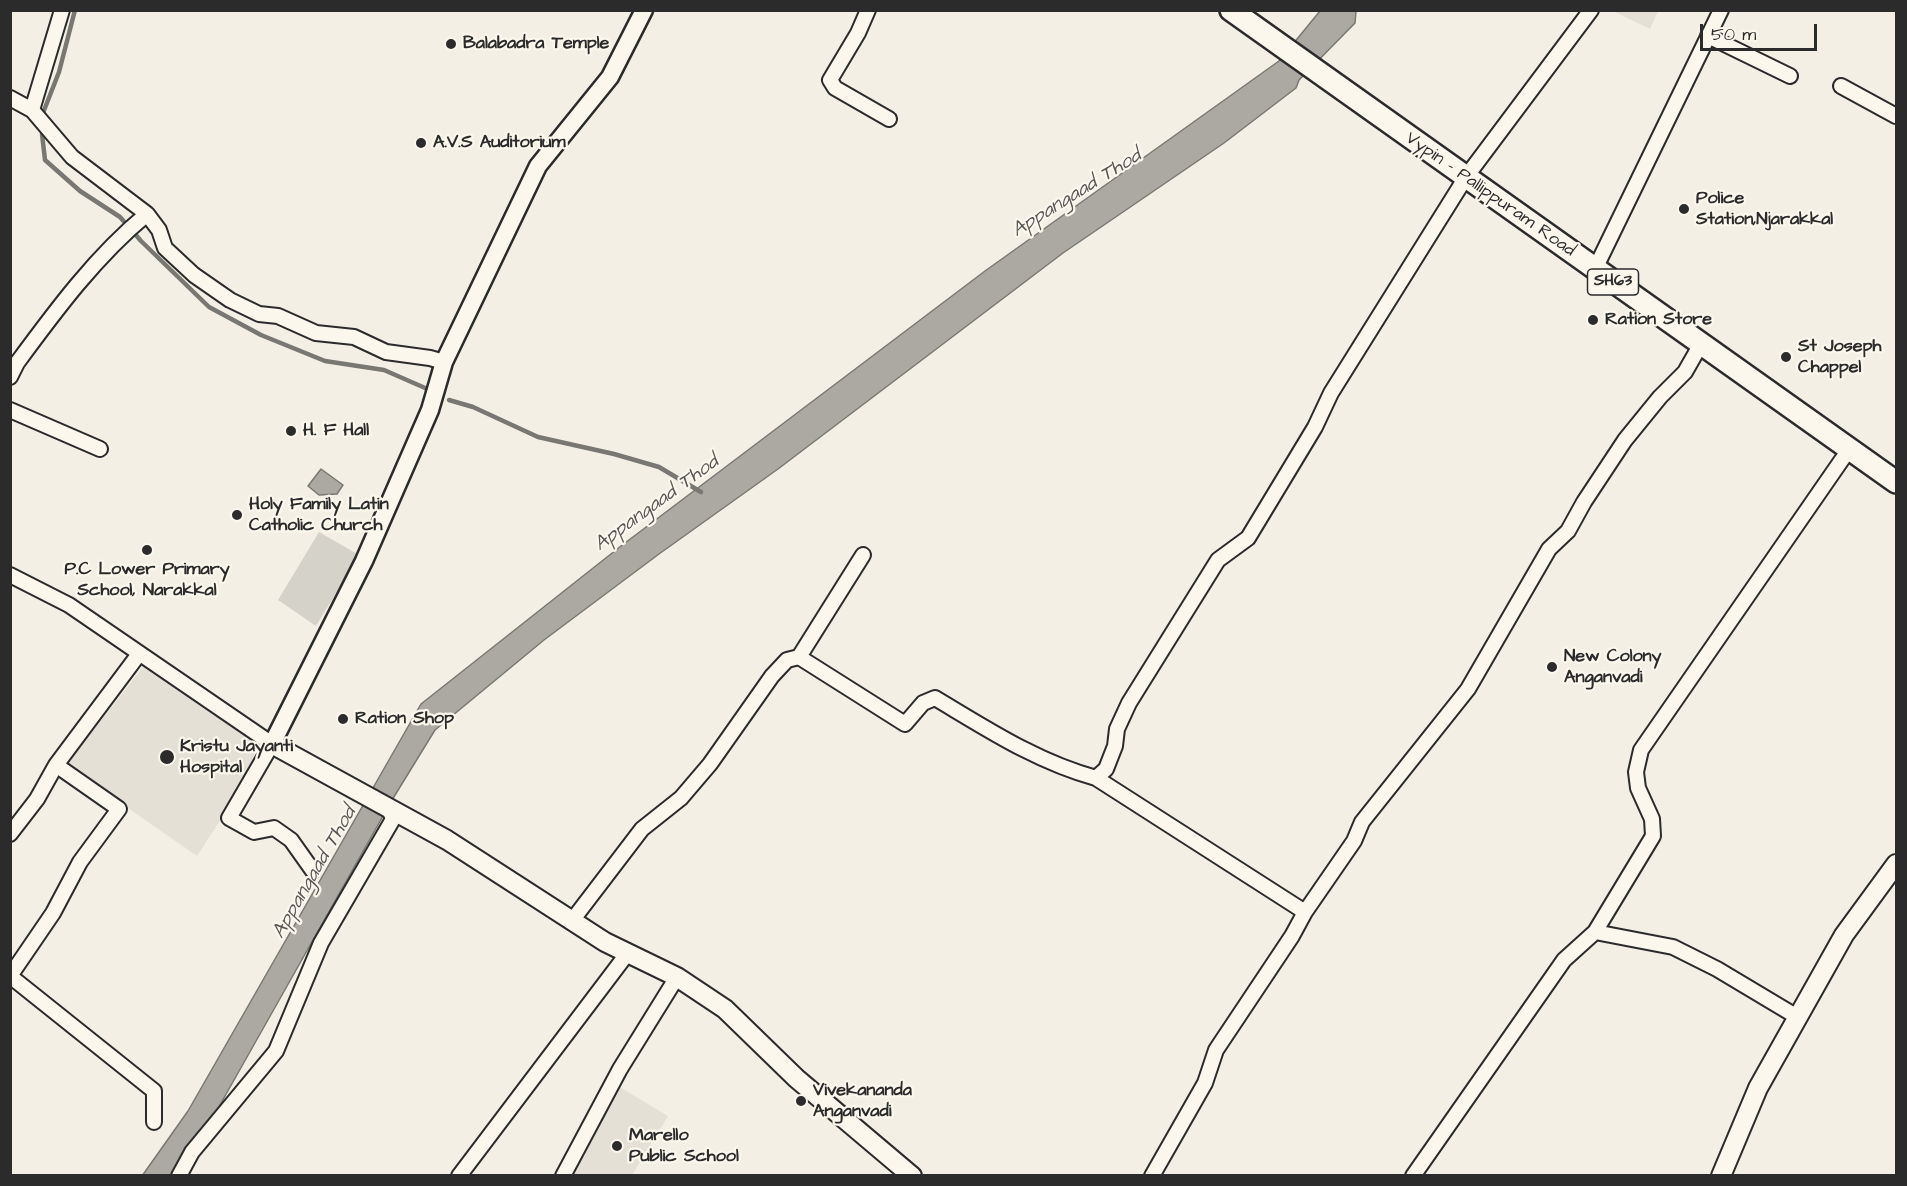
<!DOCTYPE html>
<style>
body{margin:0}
#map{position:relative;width:1907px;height:1186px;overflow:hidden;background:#f3efe4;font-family:"Architects Daughter",sans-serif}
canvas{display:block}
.frame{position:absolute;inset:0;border:12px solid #2b2b2b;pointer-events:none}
.scale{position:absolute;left:1700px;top:24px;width:117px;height:27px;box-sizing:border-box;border:3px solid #2b2b2b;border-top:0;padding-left:8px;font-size:18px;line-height:21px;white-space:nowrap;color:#2b2b2b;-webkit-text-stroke:4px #fbf7ec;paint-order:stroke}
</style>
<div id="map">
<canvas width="1907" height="1186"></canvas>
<div class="frame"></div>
<div class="scale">50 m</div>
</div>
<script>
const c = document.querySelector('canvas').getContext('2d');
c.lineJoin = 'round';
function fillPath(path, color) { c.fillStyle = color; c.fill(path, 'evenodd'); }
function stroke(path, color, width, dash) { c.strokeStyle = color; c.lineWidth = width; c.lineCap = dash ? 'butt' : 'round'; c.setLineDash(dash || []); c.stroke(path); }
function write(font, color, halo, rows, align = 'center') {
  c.font = font + ' "Architects Daughter",sans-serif'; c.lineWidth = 4.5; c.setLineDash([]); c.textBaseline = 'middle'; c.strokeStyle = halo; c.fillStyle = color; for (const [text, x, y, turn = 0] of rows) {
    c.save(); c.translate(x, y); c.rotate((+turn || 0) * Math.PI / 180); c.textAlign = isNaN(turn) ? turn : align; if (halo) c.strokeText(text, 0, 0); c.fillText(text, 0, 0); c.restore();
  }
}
const built = new Path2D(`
 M1613,11h45l-8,18z
 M143,667l123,83 -69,106 -131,-91z
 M618,1086l50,30 -36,59 -66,1z`);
const green = new Path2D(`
 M319,532l40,23 -43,71 -38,-26z`);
const water = new Path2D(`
 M1320,11h36l-1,12 -56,57 -3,8 -72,55 -161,110 -285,216 -119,85 -115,86 -109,90 -43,70 -176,312 -45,63 -29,1 46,-65 233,-407 200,-158 364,-275 294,-210z
 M321,469l22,16 -6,9 -18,1 -11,-9z`);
const stream = new Path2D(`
 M43,113l16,-41 16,-62
 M42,134l3,26 35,31 40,26 21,24 68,66 52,28 64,26 59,9 48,21
 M449,400l24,7 65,30 76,17 45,13 42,25`);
const minor = new Path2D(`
 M62,10l-30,100 40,47 75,57
 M868,10l-10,23 -28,47 5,8 54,31
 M1708,36l82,40
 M1841,86l55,30
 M10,98l22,12
 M1595,269l126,-259
 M10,377l7,-14c39,-53 79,-107 130,-149l12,16 6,18 29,27 36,25 29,14 19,2 38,17 38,4 32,15 44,6 14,4
 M10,410l90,39
 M10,575l59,30 203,139 -43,74 25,14 20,-4 17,12 22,31
 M799,657l64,-102
 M1096,778l209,134
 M10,834l27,-35 19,-34
 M571,922l71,-93 39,-31 29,-34 62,-88 15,-16 12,-3 106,67 18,-21 12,-5c52,31 102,64 161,80l10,-9 9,-23 2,-17 12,-26 89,-143 30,-22 67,-111 16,-34 135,-216 125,-167
 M1595,932l78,15 44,22 82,49
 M10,976l43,-63 27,-51 39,-53 -63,-44 83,-111
 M10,976l144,115v31
 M179,1176l13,-24 84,-101 45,-108 72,-124 -4,-10
 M459,1176l168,-222
 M563,1176l57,-107 57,-92
 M1152,1176l53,-93 11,-33 76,-114 13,-24 49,-71 8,-19 106,-133 81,-140 19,-18 16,-29 41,-62 35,-43 25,-25 16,-28
 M1413,1176l151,-216 31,-28 58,-96 -1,-17 -14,-31 -2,-16 5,-22 209,-302`);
const tertiary = new Path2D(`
 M272,744l92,-183 66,-151 14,-48 94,-196 72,-89 34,-67`);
const secondary = new Path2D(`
 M272,744l175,96 158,102 72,35 48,32 71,69 116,98
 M1721,1176l37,-88 86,-153 52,-71`);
const primary = new Path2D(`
 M1231,10l665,472`);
const markers = [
 [451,44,6,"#2b2b2b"],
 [421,143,6,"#2b2b2b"],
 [1684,209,6,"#2b2b2b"],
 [1593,320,6,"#2b2b2b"],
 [1786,357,6,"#2b2b2b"],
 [291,431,6,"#2b2b2b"],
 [237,515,6,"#2b2b2b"],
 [147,550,6,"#2b2b2b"],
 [1552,667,6,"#2b2b2b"],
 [343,719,6,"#2b2b2b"],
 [167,757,8,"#2b2b2b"],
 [801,1101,6,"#2b2b2b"],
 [617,1146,6,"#2b2b2b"]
];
const shields = [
 [1613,282,51]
];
const shieldNames = [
 ["SH63",1613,282]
];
const poiNames = [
 ["Balabadra Temple",463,44],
 ["A.V.S Auditorium",433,143],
 ["Police",1696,199],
 ["Station,Njarakkal",1696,220],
 ["Ration Store",1605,320],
 ["St Joseph",1798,347],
 ["Chappel",1798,368],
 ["H. F Hall",303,431],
 ["Holy Family Latin",249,505],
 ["Catholic Church",249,526],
 ["P.C Lower Primary",147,570,"center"],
 ["School, Narakkal",147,591,"center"],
 ["New Colony",1564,657],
 ["Anganvadi",1564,678],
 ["Ration Shop",355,719],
 ["Kristu Jayanti",180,747],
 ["Hospital",180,768],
 ["Vivekananda",813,1091],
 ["Anganvadi",813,1112],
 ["Marello",629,1136],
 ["Public School",629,1157]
];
const streetNames = [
 ["Vypin - Pallippuram Road",1490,195,35]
];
const waterNames = [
 ["Appangaad Thod",1077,194,-32],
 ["Appangaad Thod",657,504,-36],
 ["Appangaad Thod",315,873,-60]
];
fillPath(built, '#e4e0d6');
fillPath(green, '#d5d2c9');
fillPath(water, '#aca9a2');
stroke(water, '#787772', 1.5);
stroke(stream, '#787772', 4.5);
stroke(minor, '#2b2b2b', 18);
stroke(tertiary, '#2b2b2b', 21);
stroke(secondary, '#2b2b2b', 22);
stroke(primary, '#2b2b2b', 26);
stroke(minor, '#fbf7ec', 14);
stroke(tertiary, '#fbf7ec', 16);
stroke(secondary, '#fbf7ec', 18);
stroke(primary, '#fbf7ec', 21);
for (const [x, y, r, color] of markers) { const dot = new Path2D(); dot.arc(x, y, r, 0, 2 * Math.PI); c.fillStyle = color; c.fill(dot); stroke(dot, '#fbf7ec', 2); }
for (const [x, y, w] of shields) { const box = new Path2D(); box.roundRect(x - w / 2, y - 13, w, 26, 4.5); c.fillStyle = '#fbf7ec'; c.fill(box); stroke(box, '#2b2b2b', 1.5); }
write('bold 16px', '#2b2b2b', null, shieldNames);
write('bold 18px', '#2b2b2b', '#fbf7ec', poiNames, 'left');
write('18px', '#2b2b2b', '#fbf7ec', streetNames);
write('italic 20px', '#585755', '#fbf7ec', waterNames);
</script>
